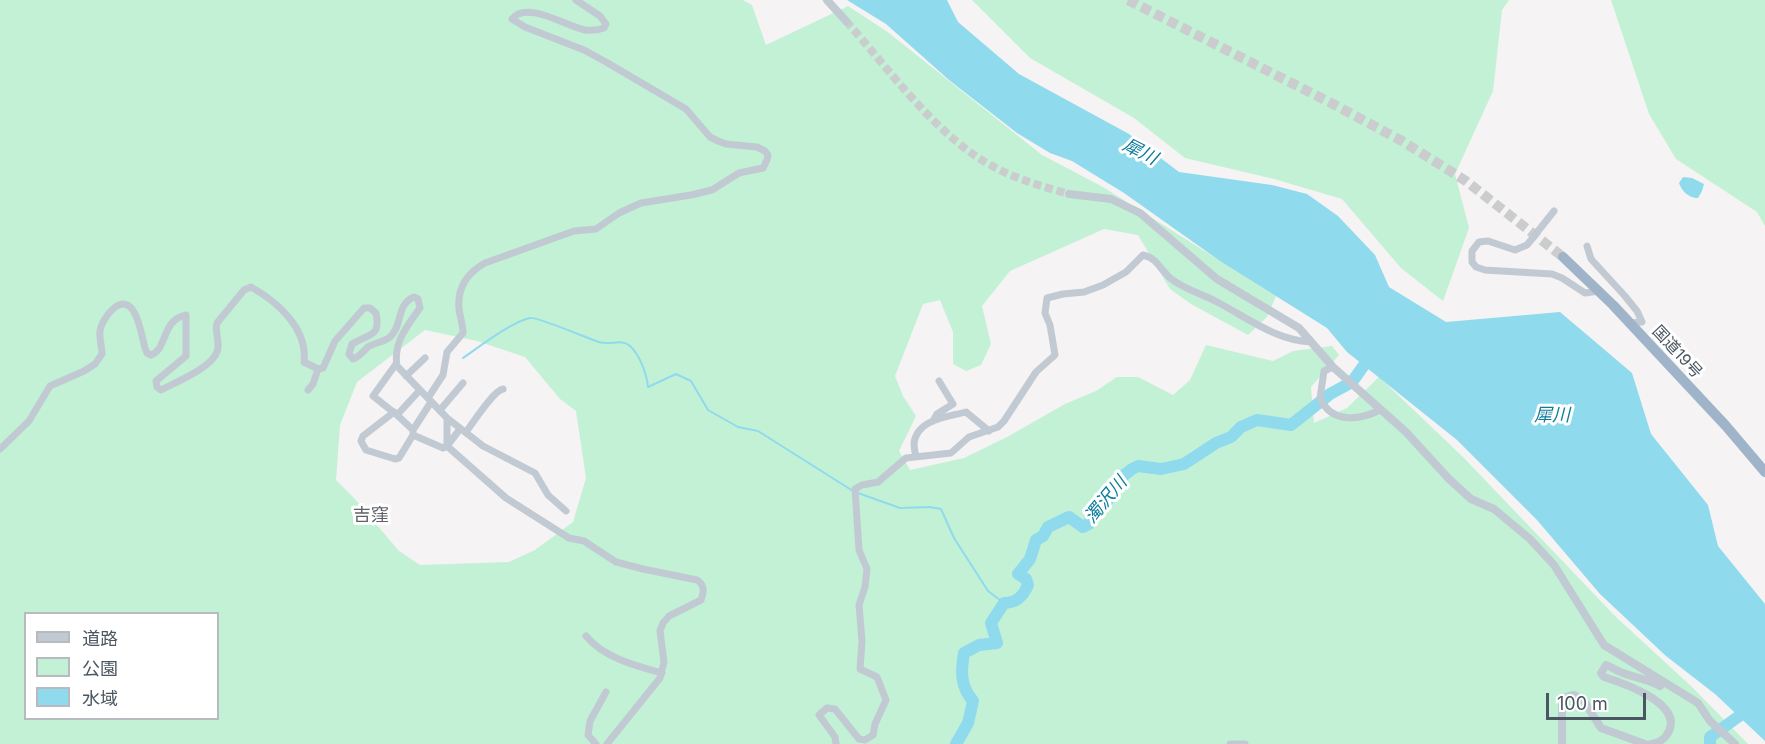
<!DOCTYPE html>
<meta charset="utf-8">
<style>
body{margin:0}
#map{position:relative;width:1765px;height:744px;overflow:hidden;background:#f5f3f3;font-family:Inter,"Noto Sans JP",sans-serif}
canvas{display:block}
.legend{position:absolute;left:24px;top:612px;width:195px;height:108px;box-sizing:border-box;background:#fff;border:2px solid #b7bbc0;margin:0;padding:8px 10px;list-style:none;font-size:18px;color:#4a5661}
.legend li{display:flex;align-items:center;gap:12px;height:30px}
.legend b{width:30px;border:2px solid #b7bbc0}
.scale{position:absolute;left:1546px;top:693px;width:100px;height:27px;box-sizing:border-box;border:3px solid #4a5661;border-top:0;padding-left:8px;font-size:18px;line-height:21px;white-space:nowrap;color:#4a5661;-webkit-text-stroke:4px #fff;paint-order:stroke}
</style>
<div id="map">
<canvas width="1765" height="744"></canvas>
<ul class="legend">
<li><b style="height:8px;background:#c1cad2"></b>道路</li>
<li><b style="height:16px;background:#c3f1d5"></b>公園</li>
<li><b style="height:16px;background:#90daee"></b>水域</li>
</ul>
<div class="scale">100 m</div>
</div>
<script>
const c = document.querySelector('canvas').getContext('2d');
c.lineJoin = 'round';
function fillPath(path, color) { c.fillStyle = color; c.fill(path, 'evenodd'); }
function stroke(path, color, width, dash) { c.strokeStyle = color; c.lineWidth = width; c.lineCap = dash ? 'butt' : 'round'; c.setLineDash(dash || []); c.stroke(path); }
function write(font, color, halo, rows, align = 'center') {
  c.font = font + ' Inter,"Noto Sans JP",sans-serif'; c.lineWidth = 6; c.setLineDash([]); c.textBaseline = 'middle'; c.strokeStyle = halo; c.fillStyle = color; for (const [text, x, y, turn = 0] of rows) {
    c.save(); c.translate(x, y); c.rotate((+turn || 0) * Math.PI / 180); c.textAlign = isNaN(turn) ? turn : align; if (halo) c.strokeText(text, 0, 0); c.fillText(text, 0, 0); c.restore();
  }
}
const green = new Path2D(`
 M0,0h743l9,5 14,40 82,-39 41,27 153,122 61,32 173,109 -9,21 -19,18 -57,-31 -21,-15 -32,-54 -34,-6 -94,42 -28,35 9,38 -10,21 -15,6 -13,-7v-32l-13,-32 -17,4 -28,72 8,20 13,20 -17,35 11,19 54,-12 43,-21 58,-33 31,-13 21,-14h21l35,18 17,-15 16,-35 67,16 20,-10 39,-5 7,9 -28,32 3,36 33,-15 32,-31 84,80 154,161 75,69 56,57h-1748zM425,330l52,11 48,16 35,42 16,12 10,67 -13,44 -38,28 -26,12 -89,3 -21,-14 -45,-53 -18,-18 4,-55 17,-43zM26,614h192v104h-192z
 M972,0h537l-7,10 -9,81 -38,83 14,54 -26,73 -42,-33 -59,-69 -68,-20 -89,-21 -51,-40 -104,-60z
 M1611,0h154v226l-8,-14 -81,-53 -27,-45z`);
const water = new Path2D(`
 M847,0h100l11,22 61,52 110,60 50,38 93,13 35,9 31,22 37,39 14,32 57,35 114,-10 72,61 19,61 57,71 10,41 47,58v137l-50,-47 -49,-38 -66,-62 -63,-74 -80,-80 -110,-88 -20,-24 -107,-67 -96,-68 -52,-32 -22,-8 -33,-20 -68,-53 -63,-56z
 M1683,177l9,1 12,6 -2,7 -4,7c-10,0 -16,-7 -19,-15z`);
const stream = new Path2D(`
 M463,358c16,-11 50,-37 67,-40 6,-2 59,21 69,24 10,4 23,-4 31,4 10,9 17,29 18,41l28,-13 15,7 17,29 30,17 20,4 95,60
 M858,493l42,15 30,-1 11,2 13,29 34,53 16,12`);
const river = new Path2D(`
 M956,744l12,-21 5,-22c-13,-15 -12,-30 -9,-48l15,-8 18,-2 -6,-20 13,-20c12,0 19,-6 24,-18l-2,-6 -8,-5 12,-15 6,-19 7,-4 5,-9 21,-10 14,10 6,-3 2,-9 8,-12h7l17,-27 9,-7 6,-3 23,3 23,-5 32,-21 15,-6 10,-10 16,-7 34,5 39,-31 22,-12 20,-28
 M1710,744v-7l32,-23 23,-30`);
const tertiaryTunnel = new Path2D(`
 M846,21c43,48 92,118 150,147 23,12 48,19 73,26`);
const trunkTunnel = new Path2D(`
 M1128,0l205,104 69,37 64,40 97,76`);
const minor = new Path2D(`
 M1554,211l-27,34 -12,5 -27,-9 -9,1 -7,9v11l4,5 9,3 67,4 10,4 23,15 14,-2
 M1587,246l4,13 33,36 13,16 5,11 -12,1
 M396,364l-23,32 24,19 16,15
 M1333,367l-9,4 -4,27c11,25 38,23 60,12
 M406,376l19,-18
 M308,390l5,-6 5,-15
 M428,398l15,-23 4,-23 16,-19c0,-8 -3,-16 -4,-24 -2,-22 8,-36 26,-46l89,-32 22,-2 23,-16 22,-10 50,-8 21,-5 27,-17 24,-5 4,-8 1,-5 -3,-4 -8,-4 -31,-3 -8,-3 -8,-4 -24,-28 -80,-47 -22,-12 -59,-23 -13,-8c14,-19 54,7 73,11 7,1 13,0 19,-2l2,-4 -6,-8 -24,-16
 M431,402l-18,28v5l30,13 4,-2 13,-17
 M440,410l23,-27
 M394,412l-31,24 -2,5 5,9 29,9 4,-1 14,-23
 M397,415l23,-25
 M447,418l36,28 52,27 13,22 18,16
 M933,421l4,-7 16,-10 -14,-23
 M466,432c7,-9 27,-41 37,-43
 M0,449l29,-28 21,-35 34,-15 11,-7 7,-10c0,-7 -3,-16 -2,-23 2,-14 23,-40 34,-19 6,10 8,25 11,36l2,5 4,2c17,-6 10,-35 35,-40v41l-30,25 1,6 4,3c15,-8 50,-22 56,-38 4,-10 -3,-20 0,-29l27,-33 7,-3c27,15 57,42 53,75l14,7 5,-1 12,-27 29,-33h6l6,5c5,25 -7,20 -24,31l-3,10 4,5c7,-2 9,-7 15,-12 6,-4 16,-5 22,-10 13,-11 6,-33 24,-40l4,2 2,9c-13,18 -27,35 -23,58l50,52v28l59,52 63,40 15,3 32,21 27,7 54,11c8,5 7,12 4,20l-32,16 -6,7 -3,8 4,31 -4,16 -53,66
 M916,457c-1,-4 -2,-10 -2,-14 3,-24 34,-26 52,-31l23,19
 M586,636c18,22 50,30 76,37
 M596,744l-8,-9 2,-14 16,-29
 M836,744l-1,-7 -16,-22 8,-7 8,1 24,30 6,1 8,-5 2,-11 11,-24 -9,-23 -17,-8 2,-28 -3,-36 6,-18 2,-18 -8,-19 -4,-61 7,-4 16,-3 28,-24 45,-5 18,-16 29,-10 6,-6 32,-49 19,-17 -5,-30 -5,-12 2,-15 16,-4 21,-2 19,-7 23,-13 17,-17c14,3 17,14 27,23 15,12 33,16 49,25 30,16 57,37 92,39
 M1230,744h15`);
const tertiary = new Path2D(`
 M827,0l19,21
 M1069,194l42,5 29,14 77,66 82,49 34,39 73,65 43,47 22,20 23,10 36,30 24,26 50,80 94,58 12,18 25,23
 M1562,744v-38l4,-9 8,-2 10,6 17,27 44,16
 M1651,744c8,-1 15,-6 18,-13 13,-28 -46,-48 -65,-54l-3,-4 5,-8c6,2 11,6 17,8 13,5 25,6 37,13`);
const trunk = new Path2D(`
 M1563,257l50,48 113,121 39,46`);
const streetNames = [
 ["国道19号",1677,352,47]
];
const waterNames = [
 ["犀川",1140,152,27],
 ["犀川",1552,416],
 ["濁沢川",1106,500,-50]
];
const neighbourhoodNames = [
 ["吉窪",371,516]
];
fillPath(green, '#c3f1d5');
fillPath(water, '#90daee');
stroke(stream, '#90daee', 2);
stroke(river, '#90daee', 12);
stroke(tertiaryTunnel, '#caccce', 8, [8, 4]);
stroke(trunkTunnel, '#caccce', 10, [10, 5]);
stroke(minor, '#c1cad2', 7);
stroke(tertiary, '#c1cad2', 8);
stroke(trunk, '#9fb4c9', 10);
write('16px', '#4a5661', '#fff', streetNames);
write('italic 18px', '#0c7c9b', '#fff', waterNames);
write('18px', '#5f6368', '#fff', neighbourhoodNames);
</script>
